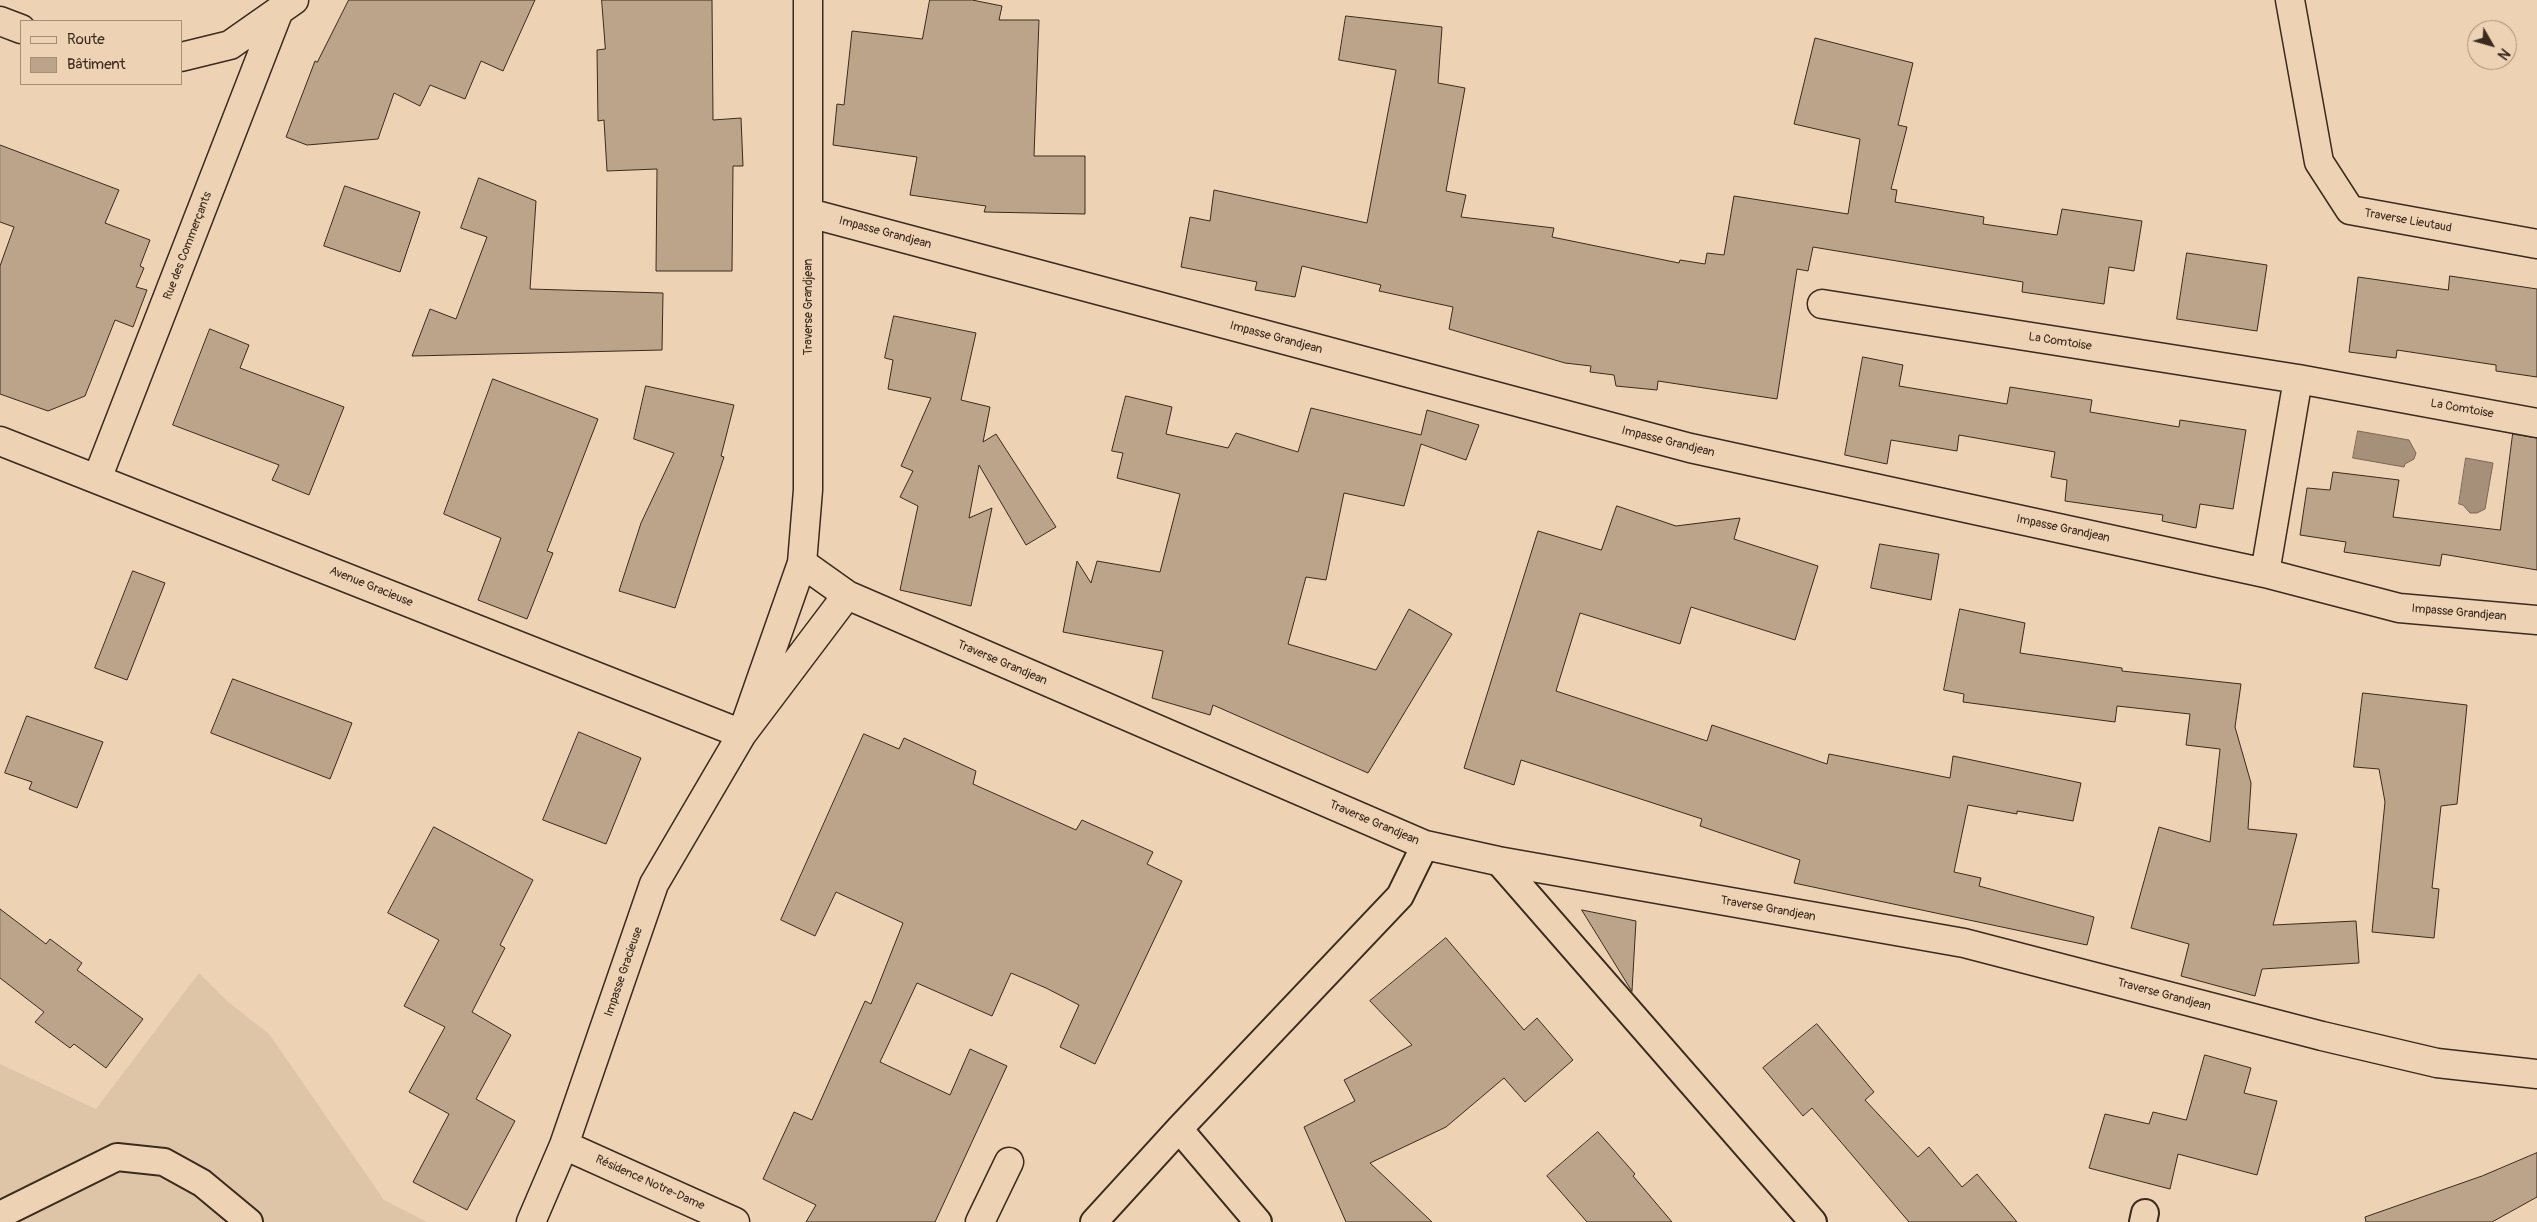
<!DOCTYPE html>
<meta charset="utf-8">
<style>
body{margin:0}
#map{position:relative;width:2537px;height:1222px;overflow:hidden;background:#edd3b4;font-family:Pangolin,sans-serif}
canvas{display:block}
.legend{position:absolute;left:20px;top:20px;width:162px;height:65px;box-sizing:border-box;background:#edd3b4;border:1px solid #a68f78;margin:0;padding:6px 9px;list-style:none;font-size:15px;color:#3b2a1e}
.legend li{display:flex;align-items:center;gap:10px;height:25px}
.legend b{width:25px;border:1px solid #a68f78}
.north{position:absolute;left:2467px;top:20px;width:50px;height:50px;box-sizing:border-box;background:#edd3b4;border:1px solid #a68f78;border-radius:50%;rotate:128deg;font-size:14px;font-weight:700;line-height:20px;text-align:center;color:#3b2a1e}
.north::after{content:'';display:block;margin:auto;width:18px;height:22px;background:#3b2a1e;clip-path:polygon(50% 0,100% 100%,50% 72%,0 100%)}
</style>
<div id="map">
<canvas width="2537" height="1222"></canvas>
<ul class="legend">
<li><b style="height:6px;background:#edd3b4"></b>Route</li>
<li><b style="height:14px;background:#bba48a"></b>Bâtiment</li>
</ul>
<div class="north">N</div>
</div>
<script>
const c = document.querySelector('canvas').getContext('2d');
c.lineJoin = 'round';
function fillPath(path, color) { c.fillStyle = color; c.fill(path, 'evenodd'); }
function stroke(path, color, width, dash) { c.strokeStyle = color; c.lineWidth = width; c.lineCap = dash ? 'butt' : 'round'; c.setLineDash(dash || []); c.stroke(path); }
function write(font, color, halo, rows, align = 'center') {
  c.font = font + ' Pangolin,sans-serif'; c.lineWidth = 4.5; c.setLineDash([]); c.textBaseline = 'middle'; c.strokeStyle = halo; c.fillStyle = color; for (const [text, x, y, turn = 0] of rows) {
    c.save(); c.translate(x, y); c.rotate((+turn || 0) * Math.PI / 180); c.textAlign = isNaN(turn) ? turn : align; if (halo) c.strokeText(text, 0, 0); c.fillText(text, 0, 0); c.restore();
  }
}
const built = new Path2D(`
 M199,973l28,28 42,33 115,166 43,22h-427v-158l96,45z`);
const water = new Path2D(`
 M2358,431l51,9 7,13 -2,6 -9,5 -1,3 -51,-9z
 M2466,458l27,5 -8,46 -8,4h-7l-7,-8 -4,-1z`);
const building = new Path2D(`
 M349,0h186l-32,71 -22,-10 -16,38 -35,-14 -10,21 -26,-13 -16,46 -71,6 -21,-8 29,-76 2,1z
 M602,0h110l1,120 28,-2 2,48h-10l-1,105h-76l1,-102 -50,2 -3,-51 -6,1 -1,-71 8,-1z
 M930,0h42l30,6 -3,14h40l-5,136h51v58l-101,-2 2,-6 -76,-11 7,-38 -84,-12 4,-41 7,1 8,-74 70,8z
 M1346,16l96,11 -4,56 27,5 -19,103 20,4 -5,22 93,11 -2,9 127,26 1,-3 25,4 2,-11 17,2 10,-59 114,18 12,-75 -66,-15 21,-86 98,25 -15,62 9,2 -16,62 6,1 -2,12 89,15 -1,7 74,11 5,-26 80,12 -8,50 -25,-4 -5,37 -82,-12 1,-10 -210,-35 -5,24 -11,-2 -20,130 -119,-18 -1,9 -41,-4 -2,-11 -24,-3 1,-6 -26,-3 -116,-34 4,-22 -74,-16 2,-6 -79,-19 -7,31 -40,-7 2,-8 -76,-15 9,-50 20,4 4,-31 153,33 29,-153 -57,-10z
 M0,145l119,45 -14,33 45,17 -10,26 4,2 -8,19 11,3 -14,37 -18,-7 -30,76 -37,15 -48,-17v-128l14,-39 -14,-5z
 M479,178l57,23 -6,88 133,4 -1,57 -250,6 18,-47 26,10 31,-82 -26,-9z
 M345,186l75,26 -20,60 -76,-26z
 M2187,253l80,12 -10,66 -80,-12z
 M2450,276l87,13v88l-41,-6v-6l-99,-15 -1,8 -47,-6 9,-75 90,13z
 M894,316l82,17 -15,67 29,7 -7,35 13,-8 60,93 -30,18 -47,-80 -10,53 23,-10 -21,98 -71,-16 18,-84 -18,-9 13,-26 -12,-5 30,-68 -43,-9 5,-29 -8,-2z
 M210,329l39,16 -9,23 104,39 -35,88 -37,-15 7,-15 -106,-40z
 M1863,357l40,8 -4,21 108,18 3,-17 82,13 -2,12 89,15 1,-7 66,10 -13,79 -33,-5 -4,24 -34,-7 1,-6 -98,-14 2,-21 -16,-3 4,-25 -96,-17 -2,16 -66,-11 -4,24 -42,-9z
 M493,379l105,40 -51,132 6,2 -26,66 -49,-19 23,-62 -57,-24z
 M646,386l88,19 -13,51 3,1 -49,151 -56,-17 22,-68 33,-70 -40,-14z
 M1126,396l46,11 -6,27 62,14 8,-15 62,19 13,-44 110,27 6,-25 52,15 -13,35 -45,-16 -17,62 -60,-13 -18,87 -20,-3 -18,67 88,26 33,-61 43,25 -84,139 -155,-68 -3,10 -58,-17 11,-47 -100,-19 14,-71 14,22 6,-22 63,11 20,-78 -63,-16 6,-25 -11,-2z
 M2513,434l24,4v132l-95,-16 -2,12 -96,-14 2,-10 -46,-7 7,-47 23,2 3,-18 66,8 -6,37 107,13z
 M1617,506l59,20 64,-8 -6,21 84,27 -23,74 -104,-33 -11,37 -100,-31 -24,78 151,50 5,-16 115,39 2,-10 121,24 3,-22 128,27 -8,38 -56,-10v3l-49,-9 -14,67 27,6 -2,8 115,31 -7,28 -293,-62 6,-23 -100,-34 2,-7 -181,-59 -7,25 -50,-17 74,-237 63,19z
 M1880,544l59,10 -8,46 -60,-12z
 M133,571l32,12 -38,97 -32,-12z
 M1960,609l65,14 -5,30 102,15v3l119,13 -6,43 16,56 -3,46 49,5 -24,91 83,-4 3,42 -97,6 -7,27 -74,-20 8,-32 -58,-16 28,-101 51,15 10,-93 -34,-4 4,-31 -73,-8 -2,16 -152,-20 1,-8 -20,-4z
 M233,679l119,44 -22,56 -119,-46z
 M2363,693l104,12 -10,99 -16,2 -9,82 7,1 -5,49 -62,-6 13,-130 -6,-33 -25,-2z
 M27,716l76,26 -26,66 -48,-19 3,-7 -27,-9z
 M579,732l62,26 -35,86 -63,-24z
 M864,734l35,15 5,-11 72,33 -3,13 103,46 6,-10 71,32 -6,12 35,17 -87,183 -35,-17 19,-42 -33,-17 -35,-15 -19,43 -75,-33 -37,79 70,33 20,-46 37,17 -72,156h-129l10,-17 -53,-26 31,-67 18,8 53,-119 6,3 32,-81 -67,-31 -21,44 -34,-16z
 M434,827l99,53 -33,65 5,3 -33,64 39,23 -35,64 39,22 -48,89 -54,-28 36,-68 -40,-22 36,-65 -41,-21 35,-66 -51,-27z
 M0,909l46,35 4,-5 32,24 -5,7 66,49 -37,49 -32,-24 -4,4 -35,-26 9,-10 -44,-34z
 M1582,910l54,11 -4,70z
 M1446,938l78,92 13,-12 36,42 -48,42 -21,-24 -58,49 -76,36 62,59h-86l-42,-95 51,-26 -11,-21 68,-35 -42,-44z
 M1817,1024l57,68 -9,8 53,57 11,-10 33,40 15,-13 40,48h-108l-97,-114 -9,8 -40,-48z
 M2205,1055l46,13 -7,25 33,8 -20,74 -79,-21 -8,35 -81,-21 16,-54 44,10 4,-12 33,8z
 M1598,1132l37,42 -2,2 39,46h-85l-40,-46z
 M2537,1153v44l-45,25h-126l-1,-5 117,-41z`);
const lane = new Path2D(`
 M1498,861l315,361
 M0,1215l117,-58 47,5 38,21 47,39
 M1094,1222l85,-93
 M1258,1222l-79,-93 221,-233 25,-51
 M2143,1222l2,-9`);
const street = new Path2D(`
 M2290,0l29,162 31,48 187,34
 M0,21l21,8
 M181,57l49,-12 64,-45
 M809,213l881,235 575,125 134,35 138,12
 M1822,304l476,75 239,44
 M0,441l742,293
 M97,479l181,-466
 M802,563l45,32 578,250 73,16 466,82 358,93 115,27 100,11
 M2265,573l33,-194
 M742,734l60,-171 6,-73v-490
 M564,1145l171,77
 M531,1222l33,-77 90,-261 88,-150 105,-139
 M980,1222l29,-60`);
const streetNames = [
 ["Traverse Lieutaud",2408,221,10],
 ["Impasse Grandjean",885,233,15],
 ["Rue des Commerçants",188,246,-69],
 ["Traverse Grandjean",809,307,-90],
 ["Impasse Grandjean",1276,338,15],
 ["La Comtoise",2060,342,9],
 ["La Comtoise",2462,409,10],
 ["Impasse Grandjean",1668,442,14],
 ["Impasse Grandjean",2063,529,12],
 ["Avenue Gracieuse",371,587,22],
 ["Impasse Grandjean",2459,613,5],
 ["Traverse Grandjean",1002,663,23],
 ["Traverse Grandjean",1374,823,23],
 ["Traverse Grandjean",1768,909,10],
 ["Impasse Gracieuse",624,972,-71],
 ["Traverse Grandjean",2164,995,15],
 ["Résidence Notre-Dame",650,1183,24]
];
fillPath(built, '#dec5a7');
fillPath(water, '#a79079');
stroke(water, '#7c6755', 1);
fillPath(building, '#bba48a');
stroke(building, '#3b2a1e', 1);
stroke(lane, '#3b2a1e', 30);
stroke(street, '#3b2a1e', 31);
stroke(lane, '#edd3b4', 26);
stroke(street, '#edd3b4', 28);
write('12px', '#3b2a1e', '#edd3b4', streetNames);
</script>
